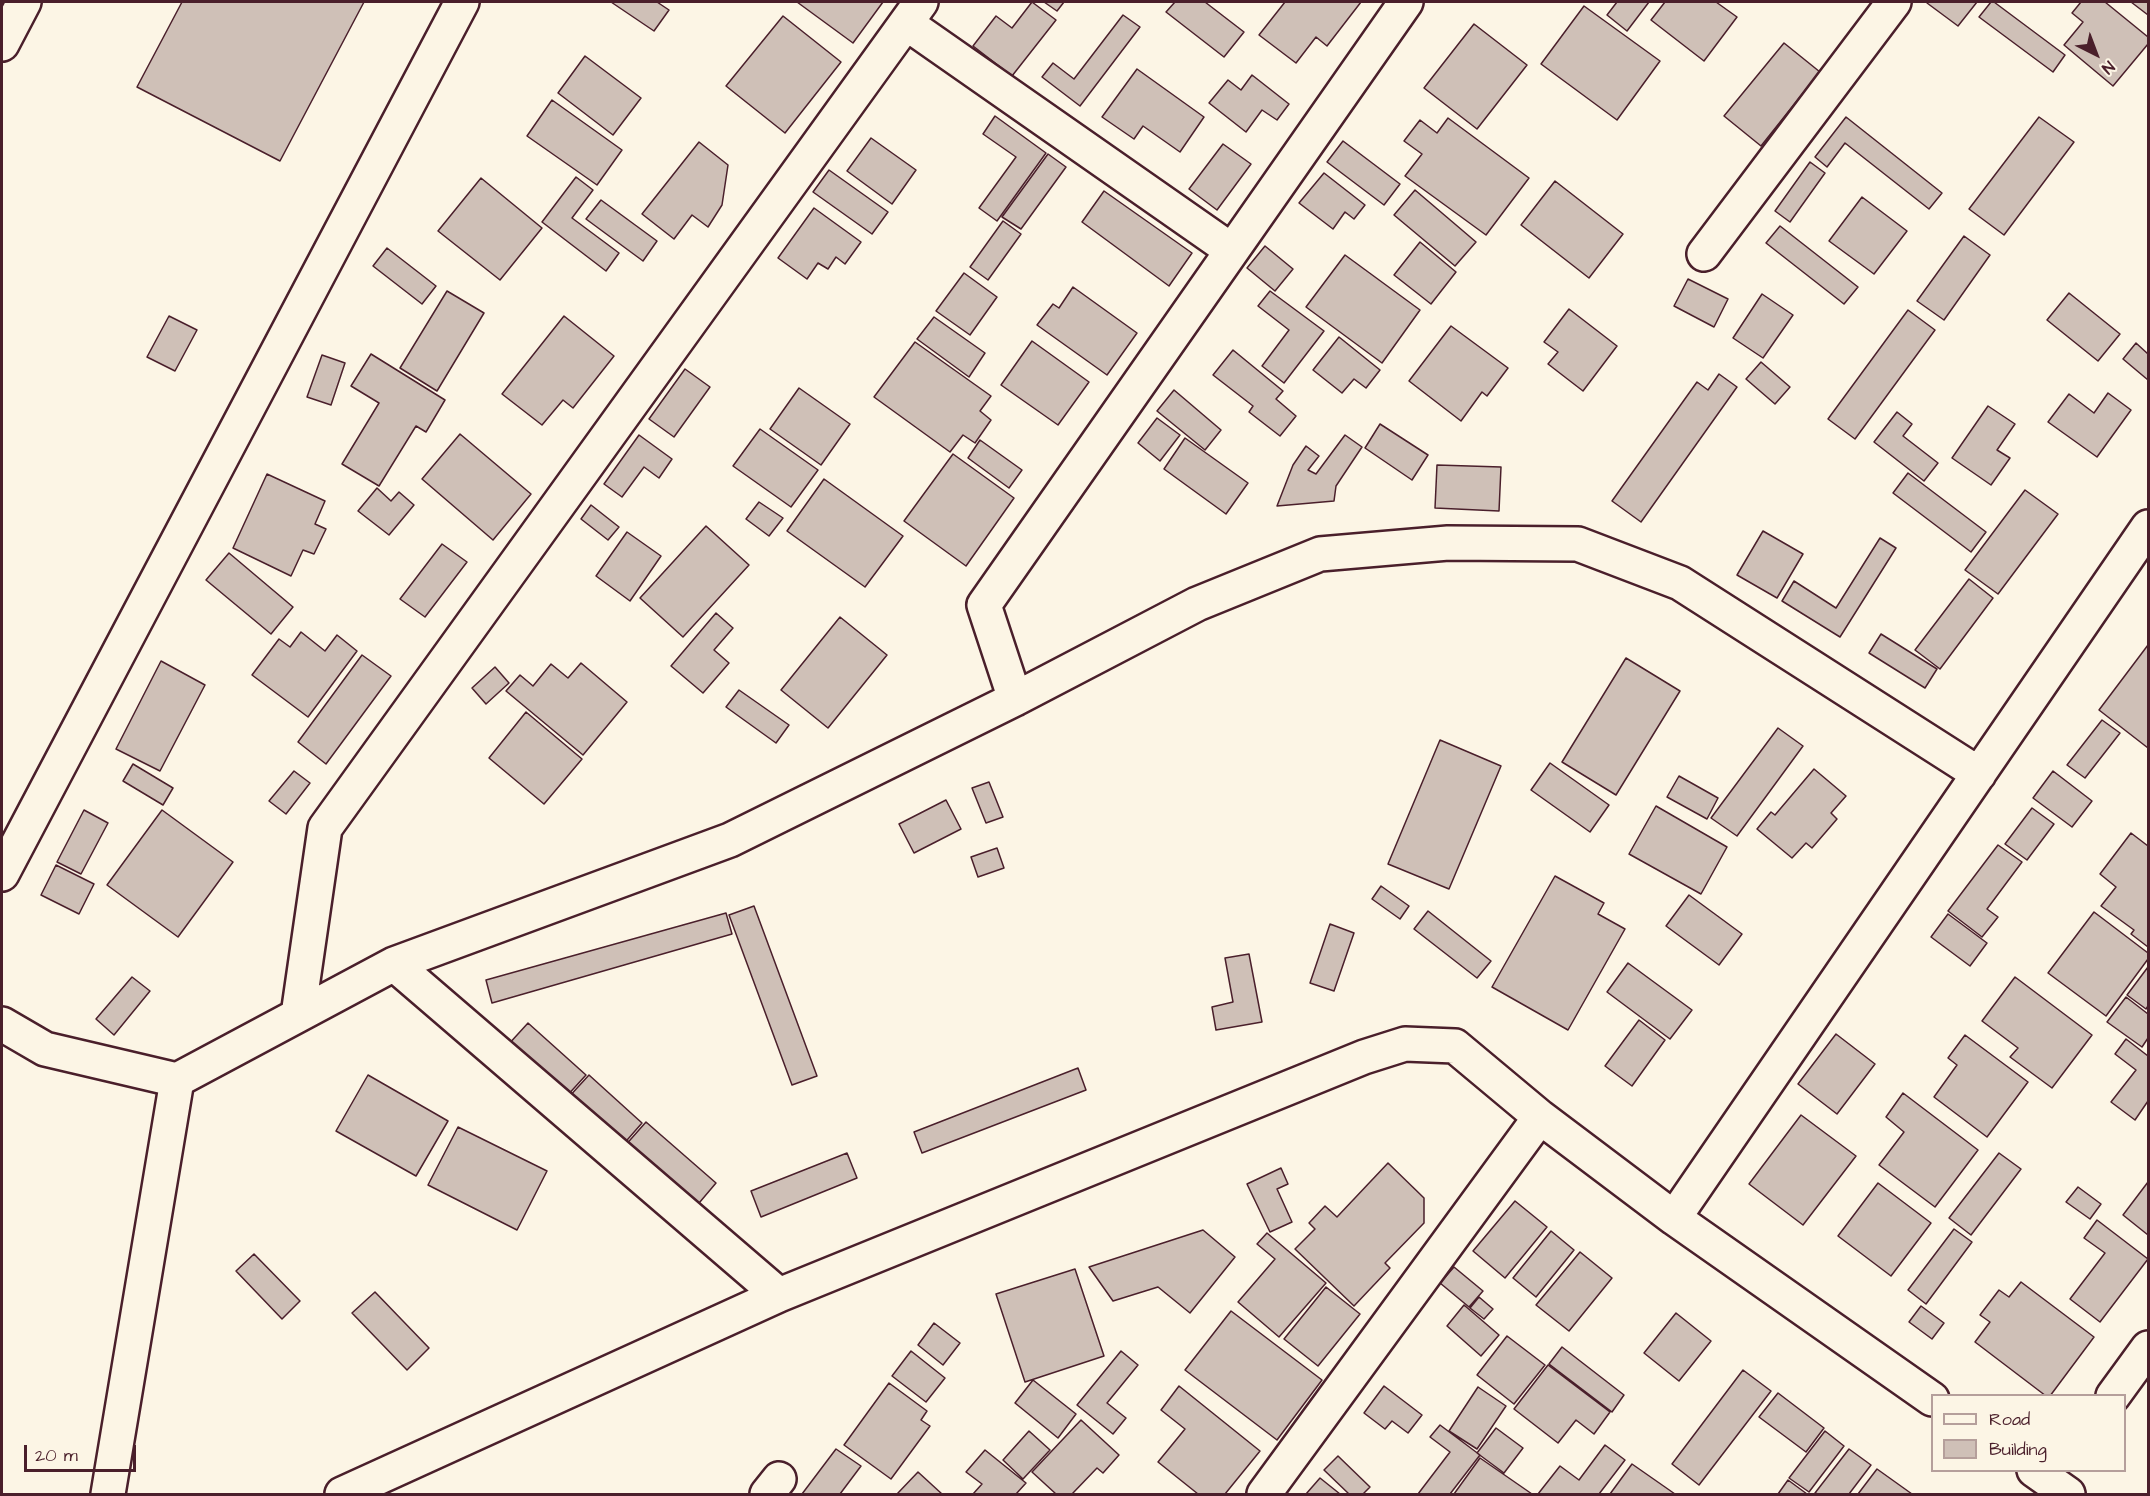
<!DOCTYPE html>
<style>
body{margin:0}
#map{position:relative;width:2150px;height:1496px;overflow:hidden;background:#fcf5e5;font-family:"Architects Daughter",sans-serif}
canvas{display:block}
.frame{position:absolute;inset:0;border:3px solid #4a1f2b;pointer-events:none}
.legend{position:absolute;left:1931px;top:1394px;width:195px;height:78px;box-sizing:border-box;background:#fcf5e5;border:2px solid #b59f9b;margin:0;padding:8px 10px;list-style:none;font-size:18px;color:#4a1f2b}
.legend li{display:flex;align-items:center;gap:12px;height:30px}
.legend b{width:30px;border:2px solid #b59f9b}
.north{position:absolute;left:2066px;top:24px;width:60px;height:60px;-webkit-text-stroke:4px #fcf5e5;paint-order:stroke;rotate:138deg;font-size:16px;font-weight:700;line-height:24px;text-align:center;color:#4a1f2b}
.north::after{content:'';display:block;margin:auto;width:21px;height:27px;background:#4a1f2b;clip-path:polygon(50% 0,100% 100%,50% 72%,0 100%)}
.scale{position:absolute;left:24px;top:1445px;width:112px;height:27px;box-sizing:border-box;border:3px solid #4a1f2b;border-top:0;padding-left:8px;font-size:18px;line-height:21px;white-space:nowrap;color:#4a1f2b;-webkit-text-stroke:4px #fcf5e5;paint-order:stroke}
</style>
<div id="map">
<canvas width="2150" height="1496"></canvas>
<div class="frame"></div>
<ul class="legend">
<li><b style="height:8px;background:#fcf5e5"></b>Road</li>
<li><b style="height:16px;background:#cfc0b7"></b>Building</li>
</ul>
<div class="north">N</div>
<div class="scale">20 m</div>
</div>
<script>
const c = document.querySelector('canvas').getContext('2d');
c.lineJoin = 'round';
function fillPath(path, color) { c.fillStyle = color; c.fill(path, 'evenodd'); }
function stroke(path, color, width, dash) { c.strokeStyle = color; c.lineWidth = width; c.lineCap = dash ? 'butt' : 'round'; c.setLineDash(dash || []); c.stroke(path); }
const building = new Path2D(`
 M182,2h182l-84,159 -143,-74z
 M611,2h46l12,8 -15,21z
 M797,2h86l-30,41z
 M1032,2l24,18 -44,56 -39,-30 23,-30 16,12z
 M1044,2h20l-7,9z
 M1175,2h30l39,30 -20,25 -58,-45z
 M1285,2h76l-34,44 -11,-9 -20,26 -37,-28z
 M1617,2h32l-22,29 -20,-16z
 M1665,2h51l21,15 -33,44 -53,-41z
 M1928,2h49l-19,24 -31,-23z
 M1991,2h3l71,53 -12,17 -74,-55z
 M2081,2h24l43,35v7l-35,42 -49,-41 19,-23 -11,-9z
 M2131,2h17v13z
 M1584,6l76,55 -43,59 -76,-56z
 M1123,15l17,12 -60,79 -38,-29 11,-14 21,16z
 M783,16l58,46 -56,71 -59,-47z
 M1474,24l53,41 -50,64 -53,-41z
 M1784,43l36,29 -59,74 -37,-30z
 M585,56l56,42 -28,37 -55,-42z
 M1137,69l67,48 -24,35 -37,-26 -9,13 -32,-22z
 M1252,75l37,29 -12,16 -15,-10 -16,22 -37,-29 19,-23 13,10z
 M552,100l70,50 -25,35 -70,-49z
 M995,116l51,37 -49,68 -18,-13 37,-51 -33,-23z
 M1846,117l96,76 -13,16 -84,-66 -18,24 -12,-10z
 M2039,117l35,25 -70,93 -35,-26z
 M1448,118l81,60 -43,57 -81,-59 17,-22 -18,-13 16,-21 17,13z
 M871,138l45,32 -24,34 -45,-33z
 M1343,141l57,43 -16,21 -57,-43z
 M699,142l29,23 -6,40 -14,22 -16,-12 -18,24 -32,-25z
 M1223,144l28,20 -34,46 -28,-21z
 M1048,154l18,13 -45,62 -19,-12z
 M1810,162l15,11 -35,49 -15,-11z
 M829,170l59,42 -16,22 -59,-42z
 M1324,173l41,32 -11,14 -9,-7 -12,17 -34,-26z
 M576,177l17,13 -21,28 47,35 -13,18 -64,-49z
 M481,178l61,50 -42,52 -62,-49z
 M1555,181l68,53 -34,44 -68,-53z
 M1415,190l61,52 -21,24 -61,-51z
 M1104,191l88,62 -23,33 -87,-64z
 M1862,197l45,34 -33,43 -45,-33z
 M601,200l56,41 -14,20 -57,-42z
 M814,208l47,34 -16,22 -9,-7 -8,12 -10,-6 -11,16 -29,-21z
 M1003,221l18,13 -33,46 -18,-13z
 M1780,226l78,61 -14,17 -78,-61z
 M1964,236l26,19 -46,65 -27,-19z
 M1420,242l36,30 -25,32 -37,-29z
 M1265,246l28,23 -18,22 -28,-23z
 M387,248l49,38 -14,18 -49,-38z
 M1345,255l75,55 -38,53 -76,-56z
 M964,273l33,24 -27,38 -34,-24z
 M1688,279l40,20 -14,28 -40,-21z
 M1073,287l64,46 -30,42 -70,-50 16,-21 6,4z
 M447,291l37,22 -47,78 -37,-23z
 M1270,291l54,40 -40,52 -22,-17 27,-36 -31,-24z
 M2069,293l51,41 -22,27 -51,-41z
 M1762,294l31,21 -30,43 -30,-20z
 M1569,309l48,37 -34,45 -35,-27 10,-12 -14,-10z
 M1908,310l27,20 -80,109 -27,-20z
 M169,316l28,14 -22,41 -28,-14z
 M564,316l50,40 -41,52 -10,-8 -21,25 -40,-31z
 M934,317l51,36 -16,24 -52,-38z
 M1451,326l57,42 -21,28 -5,-4 -21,29 -52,-40z
 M1339,337l41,33 -14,18 -12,-9 -12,14 -29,-23z
 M1032,341l57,41 -31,43 -57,-40z
 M915,342l76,54 -11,15 11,9 -16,23 -12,-8 -13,17 -76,-55z
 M2136,343l12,11v26l-25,-21z
 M1233,350l50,41 -7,8 20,17 -16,20 -31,-24 4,-6 -40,-31z
 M371,354l74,46 -19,32 -10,-6 -37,60 -37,-22 37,-61 -28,-17z
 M322,355l23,8 -14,42 -24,-8z
 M1761,362l29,25 -15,17 -29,-25z
 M685,369l25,18 -36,50 -25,-18z
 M1719,374l18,13 -96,135 -29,-21 85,-119 11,8z
 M799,388l51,36 -29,41 -51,-36z
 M1174,390l47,40 -16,20 -48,-39z
 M2108,393l23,17 -34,47 -49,-35 21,-28 25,19z
 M1988,406l27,18 -18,26 13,8 -19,27 -39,-27z
 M1897,412l15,12 -9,12 35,27 -14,18 -50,-39z
 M1157,418l23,17 -20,26 -22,-18z
 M1380,424l48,31 -16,25 -47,-32z
 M760,429l58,41 -27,37 -58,-41z
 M460,434l71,60 -38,46 -71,-61z
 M639,435l33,24 -13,19 -15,-11 -22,30 -18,-13z
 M1345,435l17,12 -26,39 -2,15 -57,5 16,-41 13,-19 13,10 -11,14 8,4z
 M1185,438l63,45 -22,31 -62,-45z
 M980,440l42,30 -13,18 -41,-30z
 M953,454l61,44 -48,68 -62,-45z
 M1437,465l64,2 -2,44 -64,-3z
 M1908,473l78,59 -15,20 -78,-59z
 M267,474l58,27 -10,23 11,5 -12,25 -11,-4 -12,26 -58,-28z
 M824,479l79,57 -38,51 -78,-56z
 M377,488l14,13 8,-9 15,13 -25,30 -31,-24z
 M2025,490l33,24 -60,80 -33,-24z
 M759,502l24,16 -14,18 -23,-17z
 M591,505l28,22 -11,13 -27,-21z
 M706,526l43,39 -66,72 -43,-39z
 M1763,531l40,23 -26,44 -40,-23z
 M627,532l34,24 -31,45 -34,-25z
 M1880,538l16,10 -56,89 -58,-36 12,-20 42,27z
 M442,544l25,18 -42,55 -25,-18z
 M229,553l64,54 -22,27 -65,-54z
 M1969,579l24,19 -53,71 -25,-19z
 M716,613l17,15 -19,22 15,13 -26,30 -32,-27z
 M840,617l47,38 -59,73 -47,-38z
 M301,632l24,19 12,-16 20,16 -49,66 -56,-42 27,-36 11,8z
 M1881,634l56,35 -12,19 -56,-35z
 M2148,645v103l-49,-38z
 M362,655l29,21 -65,88 -28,-22z
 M1626,658l54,33 -64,104 -54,-33z
 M161,661l44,24 -45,86 -44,-22z
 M581,663l46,39 -44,53 -77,-64 14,-16 13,11 18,-22 17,14z
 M495,667l14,16 -23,21 -14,-16z
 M739,690l50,35 -13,18 -50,-36z
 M526,712l56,47 -38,45 -55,-46z
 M2102,720l18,13 -35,45 -18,-13z
 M1778,728l25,18 -66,90 -26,-18z
 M1440,740l61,26 -52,123 -61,-25z
 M1550,763l59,42 -19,27 -59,-42z
 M133,764l40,24 -10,17 -40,-24z
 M1814,769l32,27 -15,17 6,6 -25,29 -6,-5 -14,15 -35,-29 14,-17 4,3z
 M294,771l16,12 -24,31 -17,-13z
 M2053,771l39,30 -20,26 -39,-29z
 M1679,776l39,22 -11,21 -40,-22z
 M989,782l14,35 -17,6 -14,-35z
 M946,800l15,29 -47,24 -15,-29z
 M1656,806l71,41 -26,47 -72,-40z
 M2032,808l22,16 -27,36 -22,-16z
 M84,810l24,13 -27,51 -24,-12z
 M162,810l71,52 -55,75 -71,-52z
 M2131,833l17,13v101l-17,-13 3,-4 -33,-24 15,-19 -16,-13z
 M1998,845l24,17 -35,47 11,8 -16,20 -34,-26z
 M997,848l7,20 -26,9 -7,-20z
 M56,865l38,19 -15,30 -38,-19z
 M1555,876l49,27 -6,11 27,15 -57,101 -76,-43z
 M1381,886l28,20 -9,13 -28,-20z
 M1689,895l53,39 -23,31 -53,-39z
 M754,906l63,170 -25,9 -63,-170z
 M1428,911l63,50 -14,17 -63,-49z
 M2094,912l54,41v6l-42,57 -58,-43z
 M726,913l6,21 -240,69 -6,-23z
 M1948,914l39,29 -17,23 -39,-29z
 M1330,924l24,9 -20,58 -24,-8z
 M1249,954l13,68 -46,8 -4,-23 21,-5 -8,-44z
 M1628,963l64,47 -22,29 -63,-47z
 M2148,967v39l-2,3 -19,-14z
 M132,977l18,14 -36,44 -18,-16z
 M2015,977l77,58 -40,53 -42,-31 8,-9 -36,-27z
 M2126,997l22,17v24l-6,9 -35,-25z
 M1639,1020l26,20 -33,46 -27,-20z
 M528,1023l58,52 -21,23 -58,-52z
 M1836,1034l39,30 -38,50 -39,-30z
 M1965,1035l63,47 -41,55 -53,-40 23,-32 -9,-7z
 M2126,1039l22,17v45l-13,19 -24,-18 25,-32 -21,-16z
 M1078,1068l8,22 -164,63 -8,-21z
 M368,1075l80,46 -32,55 -80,-45z
 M589,1075l53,48 -21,24 -54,-48z
 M1903,1093l75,57 -43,57 -56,-42 25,-33 -18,-15z
 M1801,1115l55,41 -53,69 -54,-41z
 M646,1122l70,61 -22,26 -71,-61z
 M458,1127l89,44 -30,59 -89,-45z
 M847,1153l10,25 -96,39 -10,-26z
 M1999,1153l22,16 -50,66 -22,-17z
 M1388,1163l36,35v25l-39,40 5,5 -36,38 -59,-57 20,-20 -6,-6 16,-17 12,11z
 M1281,1168l7,16 -11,5 15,33 -22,10 -23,-48z
 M2148,1182v53l-25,-20z
 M1878,1183l53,40 -40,53 -53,-40z
 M2078,1187l23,17 -11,15 -24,-17z
 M1515,1201l32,26 -42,51 -32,-27z
 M2097,1220l51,39 -48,63 -30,-23 35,-46 -21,-15z
 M1954,1229l18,13 -46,62 -18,-14z
 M1203,1230l32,27 -45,56 -32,-26 -45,14 -24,-34z
 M1551,1231l23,19 -38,47 -23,-19z
 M1267,1233l59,50 -47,54 -41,-35 37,-43 -18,-15z
 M1580,1252l32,26 -43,53 -33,-26z
 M254,1254l46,47 -18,18 -46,-48z
 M1454,1267l29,24 -14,16 -29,-24z
 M1075,1269l29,87 -79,26 -29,-88z
 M2021,1282l73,55 -44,59h-4l-71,-54 15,-20 -10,-7 19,-25 10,7z
 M1326,1287l34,27 -42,52 -34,-27z
 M375,1292l54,56 -22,22 -55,-57z
 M1479,1297l14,12 -9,10 -14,-11z
 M1464,1305l35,30 -18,21 -34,-30z
 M1921,1306l23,17 -12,16 -23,-17z
 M1231,1311l91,69 -45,60 -92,-70z
 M1676,1313l35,28 -32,40 -35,-28z
 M934,1323l26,20 -17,22 -25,-20z
 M1507,1336l38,29 -31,39 -37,-29z
 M1562,1347l62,48 -12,17 -63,-48z
 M911,1351l34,27 -19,24 -34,-26z
 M1121,1351l17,14 -31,38 19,15 -13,16 -36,-29z
 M1548,1365l62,47 -16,22 -18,-14 -18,23 -44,-34z
 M1743,1370l28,21 -72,94 -27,-21z
 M1033,1380l43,34 -18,24 -43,-35z
 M889,1383l38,28 -6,9 9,6 -39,53 -47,-34z
 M1179,1386l81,65 -35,43h-27l-40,-32 27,-33 -24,-19z
 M1384,1386l38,29 -14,18 -16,-12 -7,8 -21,-16z
 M1478,1387l28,19 -29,43 -28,-18z
 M1778,1393l46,35 -18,24 -47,-35z
 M1081,1420l38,35 -16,18 -6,-5 -25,26h-16l-24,-22z
 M1440,1425l40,30 -30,39h-32l32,-42 -20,-15z
 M1496,1428l27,20 -19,25 -27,-20z
 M1029,1431l21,19 -27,29 -20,-19z
 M1825,1431l19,15 -35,46 -20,-14z
 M1605,1445l20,15 -26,34h-61l22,-28 19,14z
 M836,1449l25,17 -21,28h-38z
 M1849,1449l22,16 -22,29h-31l-3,-1z
 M985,1450l41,33 -10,11h-43l9,-10 -16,-12z
 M1338,1456l32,31 -7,7h-14l-25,-24z
 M1480,1458l52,36h-78z
 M1632,1464l43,30h-65z
 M1877,1469l35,25h-54z
 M918,1472l24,22h-45z
 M1320,1478l20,16h-34z
 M1788,1480l19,14h-29z`);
const minor = new Path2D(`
 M906,23l325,227
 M1704,254l190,-252
 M1015,699l-31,-94 422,-603
 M2,874l460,-872
 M394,964l385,331
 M298,1015l27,-187 596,-826
 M2,1024l43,25 132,31 217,-116 336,-124 285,-141 182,-95 123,-50 128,-11 130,1 102,39 299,191
 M1674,1218l474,-691
 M2113,1396l35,-48
 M2034,1470l34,24
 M108,1494l69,-414
 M342,1494l437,-199 585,-238 41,-13 50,2 85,71 134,101 258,181
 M767,1494l12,-15
 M1264,1494l276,-377`);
const trunk = new Path2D(`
 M2,44l22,-42`);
fillPath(building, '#cfc0b7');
stroke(building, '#4a1f2b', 1.5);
stroke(minor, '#4a1f2b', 38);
stroke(trunk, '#4a1f2b', 38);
stroke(minor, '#fcf5e5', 33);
stroke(trunk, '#fcf5e5', 33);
</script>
